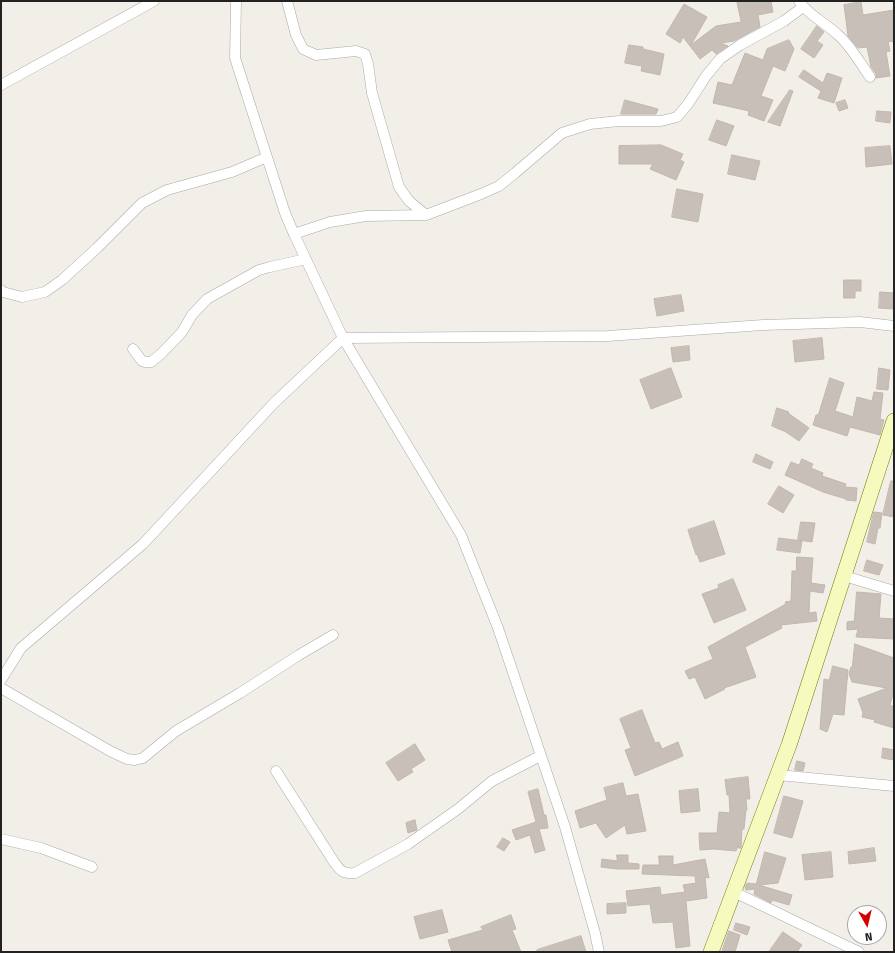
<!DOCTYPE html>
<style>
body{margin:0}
#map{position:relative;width:895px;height:953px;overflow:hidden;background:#f2efe9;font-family:"Fira Sans",sans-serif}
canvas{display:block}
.frame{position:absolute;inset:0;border:2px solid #222;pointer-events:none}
.north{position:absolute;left:847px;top:905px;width:40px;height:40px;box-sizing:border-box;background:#fff;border:1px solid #a7a7a7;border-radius:50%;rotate:172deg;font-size:11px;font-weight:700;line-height:16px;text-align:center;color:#222}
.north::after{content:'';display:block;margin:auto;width:14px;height:18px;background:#d40000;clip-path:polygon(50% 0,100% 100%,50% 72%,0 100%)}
</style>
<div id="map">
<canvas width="895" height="953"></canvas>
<div class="frame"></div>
<div class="north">N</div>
</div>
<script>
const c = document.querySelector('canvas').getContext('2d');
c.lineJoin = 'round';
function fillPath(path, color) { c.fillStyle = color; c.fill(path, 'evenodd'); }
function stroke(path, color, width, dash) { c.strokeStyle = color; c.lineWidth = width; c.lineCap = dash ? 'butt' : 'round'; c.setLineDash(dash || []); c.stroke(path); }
const building = new Path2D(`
 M737,1h34l2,11 -15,3 2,12 -26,14 -13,2 7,3 -12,8 -4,-4 -12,9 -17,-22 -3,6 -14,-9 18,-30 23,13 -16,28 25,-19 25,-4z
 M861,2l2,13 31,-5v32l-6,-1 2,10 -4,1 4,24 -14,2v-4l-5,-7 -4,-20 -9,1 -10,-12 -4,-31z
 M817,26l7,6 -7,9 6,4 -9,13 -13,-9z
 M789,40l5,9 -9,22 -12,-5 -12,30 12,4 -9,21 -16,-6 1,-4 -36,-8 5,-21 14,3 13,-32 18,7 4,-11z
 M629,45l14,2v2l21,5 -4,21 -19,-4 1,-5 -17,-3z
 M804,70l19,13 4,-10 15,5 -8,25 -16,-5 3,-7 -22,-14z
 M790,90l3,1 -13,35 -12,-4z
 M625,100l33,9 -2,5h-35z
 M845,100l3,8 -9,3 -3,-8z
 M877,111l14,1 -1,11 -14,-2z
 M717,120l17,6 -8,20 -17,-6z
 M661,145l22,9 -3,6 4,2 -8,18 -26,-11 3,-5h-34v-18z
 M890,146l2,18 -26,3 -1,-19z
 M732,155l28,6 -5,19 -27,-6z
 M677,189l26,5 -5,28 -26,-5z
 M844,280h17v11h-6v7h-11z
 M880,292l14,1v16l-15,-1z
 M681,295l3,16 -27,5 -3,-17z
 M822,338l2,21 -29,3 -2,-21z
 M689,346l1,14 -17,2 -2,-14z
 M671,368l11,29 -31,12 -11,-29z
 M879,368l11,2 -2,20 -11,-1z
 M830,378l14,5 -9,28 18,6 4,-20 15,4 2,-9 9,1 -3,26 4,1 -4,15 -30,-8 -3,9 -34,-11 3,-10h2z
 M777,408l12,4 -1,1 21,15 -10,13 -13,-9 -14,-6z
 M756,454l17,8 -3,7 -17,-7z
 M802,459l11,5 -2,4 12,5 -1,3 24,8 -1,3 12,1 -1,13 -10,-1v-1l-23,-7 -38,-17 6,-13 8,3z
 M891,481h3v36l-11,-2z
 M779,486l15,9 -11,18 -15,-9z
 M874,512l8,1 -2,15h-2l-3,16 -8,-2z
 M714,521l11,33 -25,8 -3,-8 -1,1 -8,-25z
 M801,522l14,1 -3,19 -14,-2z
 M779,538l23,3 -2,12 -23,-3z
 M797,557l16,1 -2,25 14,2 -2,8 -13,-2 -1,22 7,-1 1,9 -36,4 1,3 -37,19 11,30 -32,11 1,1 -20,10 -10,-22 -6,2 -4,-8 28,-12 -5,-12 78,-43 -1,-2 6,-1 1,-30h4z
 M867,560l16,5 -4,10 -15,-4z
 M733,579l13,31 -32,13 -12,-29 17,-6 -1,-3z
 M857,592l24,2 -2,24 15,1v20l-38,-2 2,-8 -11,1v-8l7,-1z
 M855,644l39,14v33l-4,14 4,2v21l-20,-6 1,-2 -13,-3 1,-4 -5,-14 29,-11 -35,-6 -3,-8 2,-7h1z
 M833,666l15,4 -4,45 -11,-1 -6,18 -7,-3 2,-27 2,-23 5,1z
 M642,710l13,33 4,-1 3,7 16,-7 5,14 -48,20 -10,-26 6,-2 -11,-29z
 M415,744l10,16 -14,9 2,3 -15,9 -12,-18z
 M883,748l11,2v10l-12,-2z
 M797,761l8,2 -2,8 -8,-1z
 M748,777l2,22h-4l1,11h-1l-2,19h-2l-1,19h-3v-3l-2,6 -22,-2 -14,1 -1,-17h18l2,-21 11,1 -1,-18h-2l-2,-15z
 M623,783l3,13 12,-2 8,37 -19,3 -2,-9 -19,13 -10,-15 -16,5 -5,-17 32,-11 -3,-12z
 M538,789l6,26h2l2,13 -9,1 6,21 -10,3 -5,-18 -14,5 -4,-10 24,-8 -8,-30z
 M698,789l2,22 -19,2 -2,-22z
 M784,796l19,5 -11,37 -18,-5z
 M415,820l2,10 -9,3 -2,-10z
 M503,838l7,4 -6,9 -7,-4z
 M874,848l2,13 -27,3 -1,-12z
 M765,852l21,6 -8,25 -19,2 33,10 -3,10 -17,-5 -1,3 -17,-9 1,-5 -9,1 -1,-3 2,-4 9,1z
 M831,852l2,25 -28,3 -3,-25z
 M617,855h11v8l11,1v5h-22l-16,-2 1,-8 15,2z
 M659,856h14v9l32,-6 4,19 -4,-1 2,21 -21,3 4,45 -14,2 -3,-26 -20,1 -3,-19 -22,2 -2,-15 34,-4 1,8 24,-3 -2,-7 13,-2 -1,-7 -53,-2 1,-9h16z
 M626,903v10l-19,1v-10z
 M442,910l6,22 -28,7 -6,-22z
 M511,915l5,14 -4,1 9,22h-69l-4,-12 35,-10 -2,-3z
 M736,923l14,4 -3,8 -13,-5z
 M729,931l11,4 -5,17h-13z
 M783,932l19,13 -5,7h-28z
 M581,936l5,16h-49v-2z`);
const street = new Path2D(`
 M236,1l-1,57 50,155 9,21 49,104 118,197 37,93 67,199 30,106 4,19
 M287,1l9,34 7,14 13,6 40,-4 9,3 3,10 4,29 27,94 10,14 17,14
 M799,1c9,14 27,22 39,34 13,11 22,28 32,42
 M1,85l153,-84
 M294,234l36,-12 36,-6 60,-1 55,-21 18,-8 16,-13 47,-40 28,-9 29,-3h42l16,-4 11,-13 18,-28 14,-17 20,-14 44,-24 19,-14
 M1,290l2,2 19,5 23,-5 17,-12 35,-32 45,-45 25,-13 65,-18 35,-15
 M133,349l9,12 3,1h6l10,-8 21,-22 10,-17 15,-16 52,-29 11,-3 36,-8
 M844,576l50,15
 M1,680l20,-32 122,-104 131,-141 69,-65 265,-2 155,-11 97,-3 34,4
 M1,688l109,63 17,8 8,1 8,-2 33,-27 64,-38 59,-38 34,-20
 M276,771l58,91c7,9 8,12 21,11l53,-29 50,-35 34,-28 48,-25
 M778,775l116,11
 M1,839l40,9 51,19
 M734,892l125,60`);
const secondary = new Path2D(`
 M711,952l78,-207 105,-324`);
fillPath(building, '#c7bfb8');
stroke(building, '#c4b6ab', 1);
stroke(street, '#a9a9a9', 11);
stroke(secondary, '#707d05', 16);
stroke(street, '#fff', 10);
stroke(secondary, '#f7fabf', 15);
</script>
